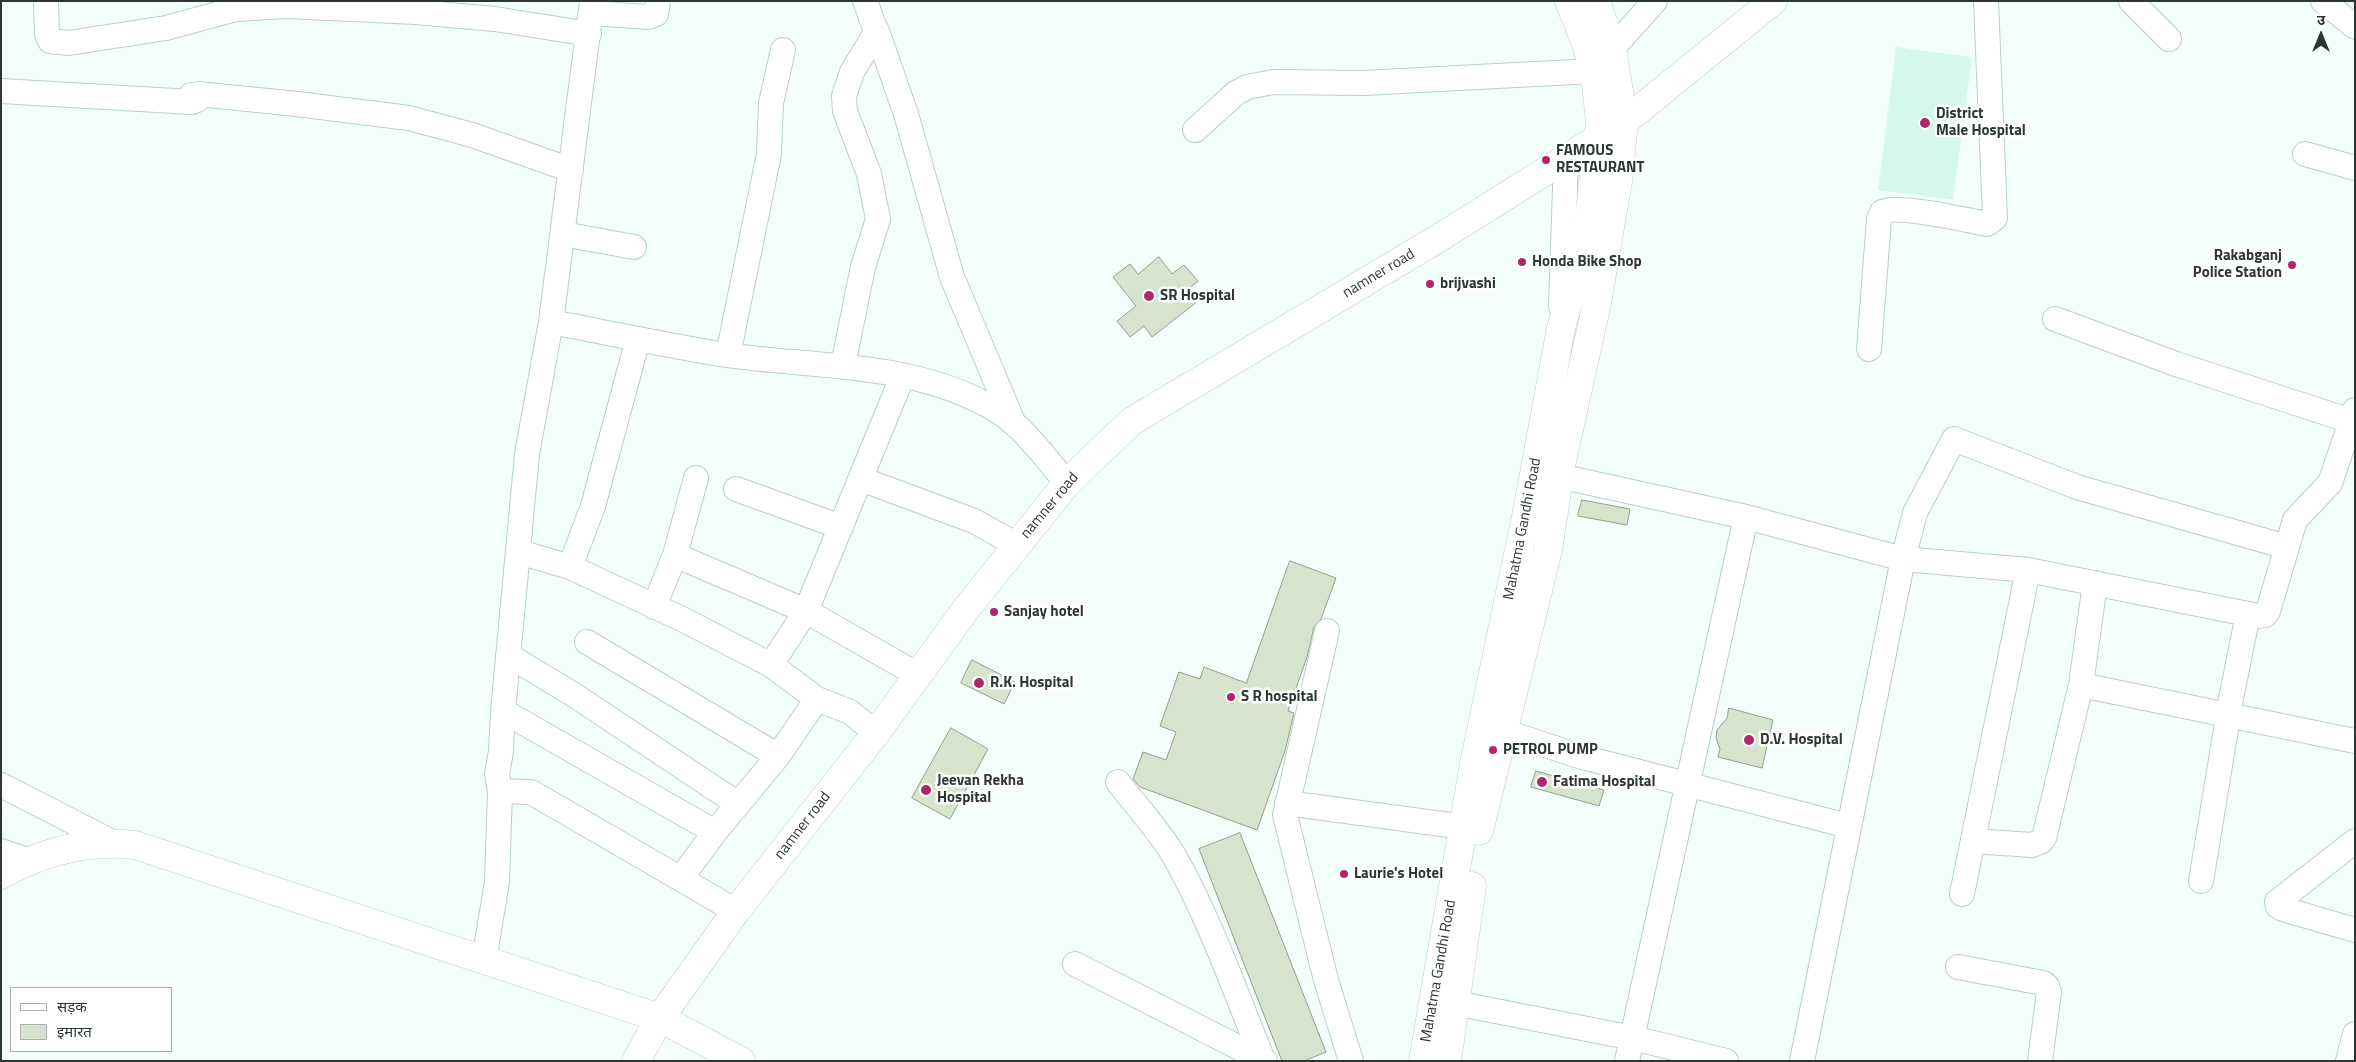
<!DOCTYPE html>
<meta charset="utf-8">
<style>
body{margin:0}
#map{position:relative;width:2356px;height:1062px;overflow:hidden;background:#f3fffa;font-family:"Titillium Web","Noto Sans Devanagari",sans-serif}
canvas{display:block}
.frame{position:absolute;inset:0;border:2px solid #2c3733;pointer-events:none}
.legend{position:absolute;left:10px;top:987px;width:162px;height:65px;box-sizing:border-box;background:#fff;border:1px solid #abafad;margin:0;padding:6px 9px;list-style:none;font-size:15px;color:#2c3733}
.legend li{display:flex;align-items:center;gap:10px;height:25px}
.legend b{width:25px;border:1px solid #abafad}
.north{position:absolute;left:2296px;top:10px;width:50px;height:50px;-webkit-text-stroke:4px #fff;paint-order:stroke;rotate:0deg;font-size:14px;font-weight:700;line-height:20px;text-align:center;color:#2c3733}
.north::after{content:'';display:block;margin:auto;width:18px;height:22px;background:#2c3733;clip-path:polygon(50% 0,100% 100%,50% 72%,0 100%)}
</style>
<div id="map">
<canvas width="2356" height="1062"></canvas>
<div class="frame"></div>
<ul class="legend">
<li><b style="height:6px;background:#fff"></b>सड़क</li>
<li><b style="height:14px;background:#d6e4ce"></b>इमारत</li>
</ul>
<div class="north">उ</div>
</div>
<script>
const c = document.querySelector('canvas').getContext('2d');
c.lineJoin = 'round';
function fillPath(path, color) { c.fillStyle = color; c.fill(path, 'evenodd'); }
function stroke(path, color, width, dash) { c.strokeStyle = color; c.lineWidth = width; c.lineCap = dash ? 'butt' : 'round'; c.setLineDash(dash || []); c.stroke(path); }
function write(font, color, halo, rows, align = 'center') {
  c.font = font + ' "Titillium Web",sans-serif'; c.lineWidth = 5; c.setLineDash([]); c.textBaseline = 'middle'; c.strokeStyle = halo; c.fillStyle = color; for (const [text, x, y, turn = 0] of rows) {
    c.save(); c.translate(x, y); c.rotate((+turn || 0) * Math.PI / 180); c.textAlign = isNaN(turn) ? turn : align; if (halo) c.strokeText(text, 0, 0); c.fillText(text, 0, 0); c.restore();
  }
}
const built = new Path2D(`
 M1896,47l76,10 -19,143 -75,-10z`);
const building = new Path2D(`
 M1159,257l13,17 12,-9 14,16 -10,8 10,12 -46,36 -8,-11 -14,11 -13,-16 19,-15 -23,-29 17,-13 8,10z
 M1582,500l48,9 -3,16 -49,-9z
 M1290,561l46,17 -15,41 -7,8 -7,30 -19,54 6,2 -9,38 -28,79 -117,-43 -7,-8 10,-27 23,8 10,-28 -16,-6 19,-54 21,7 4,-12 42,16z
 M972,660l43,22 -11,22 -43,-21z
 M1729,708l44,12 -11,48 -44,-11 2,-8 -4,-11 1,-8 10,-12z
 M951,728l37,21 -38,70 -38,-21z
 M1536,771l68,19 -5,16 -68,-19z
 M1240,833l86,219 -22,9h-22l-83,-212z`);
const minor = new Path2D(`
 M46,1l1,34 3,6 19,2 97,-15 70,-19 50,-3 130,6 79,7 94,15
 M865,1c5,11 6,21 12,30l29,83 46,163 61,145
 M2131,1l38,38
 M2323,1l32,26
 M591,13l57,4 8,-3 2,-13
 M1612,49l43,-48
 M1,91l191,11 -1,-7 6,5 1,-6 99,10 112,14 63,17 99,35
 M1195,130l41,-37 11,-6 26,-5 90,1 230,-12
 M2305,154l50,14
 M563,234l71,13
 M1561,306l5,-148
 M2055,319l121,45 175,57
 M551,322c59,11 117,24 176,33 90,13 187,6 269,55 28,17 49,48 71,73
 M1869,349l10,-130 3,-7c16,-8 83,8 105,12l8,-6 -9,-217
 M728,355l41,-201 2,-51 12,-53
 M843,365l20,-98 15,-48 -9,-45 -24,-63 -1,-15 8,-24 25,-41
 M1559,476l187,41 157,42 12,-46 39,-74 123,48 210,60
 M861,479l113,42 43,24
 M736,489l105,38
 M519,552l51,15 112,52 89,46 46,34 33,13 26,21
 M675,555l131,56 112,64
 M570,567l23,-61 45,-167
 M654,607l21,-52 21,-77
 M1327,631l-42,184 41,165 25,81
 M587,642l191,114
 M508,655l66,40 164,109
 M771,665l35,-54 97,-236
 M2081,685l274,56
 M503,711l212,121
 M1503,731l79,26 266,69
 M1118,782c18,24 40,47 55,72 37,65 62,137 90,206
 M1,785l113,58
 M500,791l31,1 205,119
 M1287,803l177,24
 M1973,841l59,4 8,-3 4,-4 37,-153 14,-102
 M2355,841l-78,61 1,4 5,3 72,21
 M1,851l26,9
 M681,878l34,-46 63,-76 39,-57
 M2201,881l30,-182 17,-85
 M1962,894l66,-324
 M484,960l13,-78 3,-91 -3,-17 4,-23 2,-40 24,-257 24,-132 41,-321
 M1075,964l190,97
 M1958,967l85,16 4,3 2,6 -9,69
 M1455,1003l178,35 93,23
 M1627,1061l119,-544
 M1802,1061l101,-502 125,11 230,46 7,-1 3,-4 27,-91 35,-37 25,-73
 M2348,1061l7,-27`);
const major = new Path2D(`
 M1,875c41,-23 87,-35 134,-30l525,173 81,43
 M636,1061l24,-43 76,-107 140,-178 90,-124 101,-126 65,-62 307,-183 185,-116 149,-121`);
const highway = new Path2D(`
 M1479,831l69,-281 13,-85 36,-162 21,-122 6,-59 -12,-73 -16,-48
 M1423,1061l51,-297 53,-252 34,-184 26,-91 13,-116 -4,-38 -9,-37 -18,-45
 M1447,1061l25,-175`);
const markers = [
 [1925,123,6,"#b0286a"],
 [1546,160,5,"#b0286a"],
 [1522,262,5,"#b0286a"],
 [2292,265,5,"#b0286a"],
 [1430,284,5,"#b0286a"],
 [1149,296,6,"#b0286a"],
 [994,612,5,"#b0286a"],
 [979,683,6,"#b0286a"],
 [1231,697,5,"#b0286a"],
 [1749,740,6,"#b0286a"],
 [1493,750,5,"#b0286a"],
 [1542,782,6,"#b0286a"],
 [926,790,6,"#b0286a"],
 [1344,874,5,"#b0286a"]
];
const poiNames = [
 ["District",1936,114],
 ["Male Hospital",1936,131],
 ["FAMOUS",1556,151],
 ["RESTAURANT",1556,168],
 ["Rakabganj",2282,256,"right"],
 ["Police Station",2282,273,"right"],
 ["Honda Bike Shop",1532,262],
 ["brijvashi",1440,284],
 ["SR Hospital",1160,296],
 ["Sanjay hotel",1004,612],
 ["R.K. Hospital",990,683],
 ["S R hospital",1241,697],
 ["D.V. Hospital",1760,740],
 ["PETROL PUMP",1503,750],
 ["Jeevan Rekha",937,781],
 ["Hospital",937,798],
 ["Fatima Hospital",1553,782],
 ["Laurie's Hotel",1354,874]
];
const streetNames = [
 ["namner road",1379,274,-31],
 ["namner road",1050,506,-50],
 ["Mahatma Gandhi Road",1523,529,-79],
 ["namner road",803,826,-52],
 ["Mahatma Gandhi Road",1439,971,-80]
];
fillPath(built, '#d4f9ea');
fillPath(building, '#d6e4ce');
stroke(building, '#919f8a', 1);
stroke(minor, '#b6d1c6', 26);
stroke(major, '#b6d1c6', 29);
stroke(highway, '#b6d1c6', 29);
stroke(minor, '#fff', 24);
stroke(major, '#fff', 28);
stroke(highway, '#fff', 28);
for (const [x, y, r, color] of markers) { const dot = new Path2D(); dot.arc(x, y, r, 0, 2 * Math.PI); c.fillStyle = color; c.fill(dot); stroke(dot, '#fff', 2); }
write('bold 15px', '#2c3733', '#fff', poiNames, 'left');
write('15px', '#2c3733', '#fff', streetNames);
</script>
